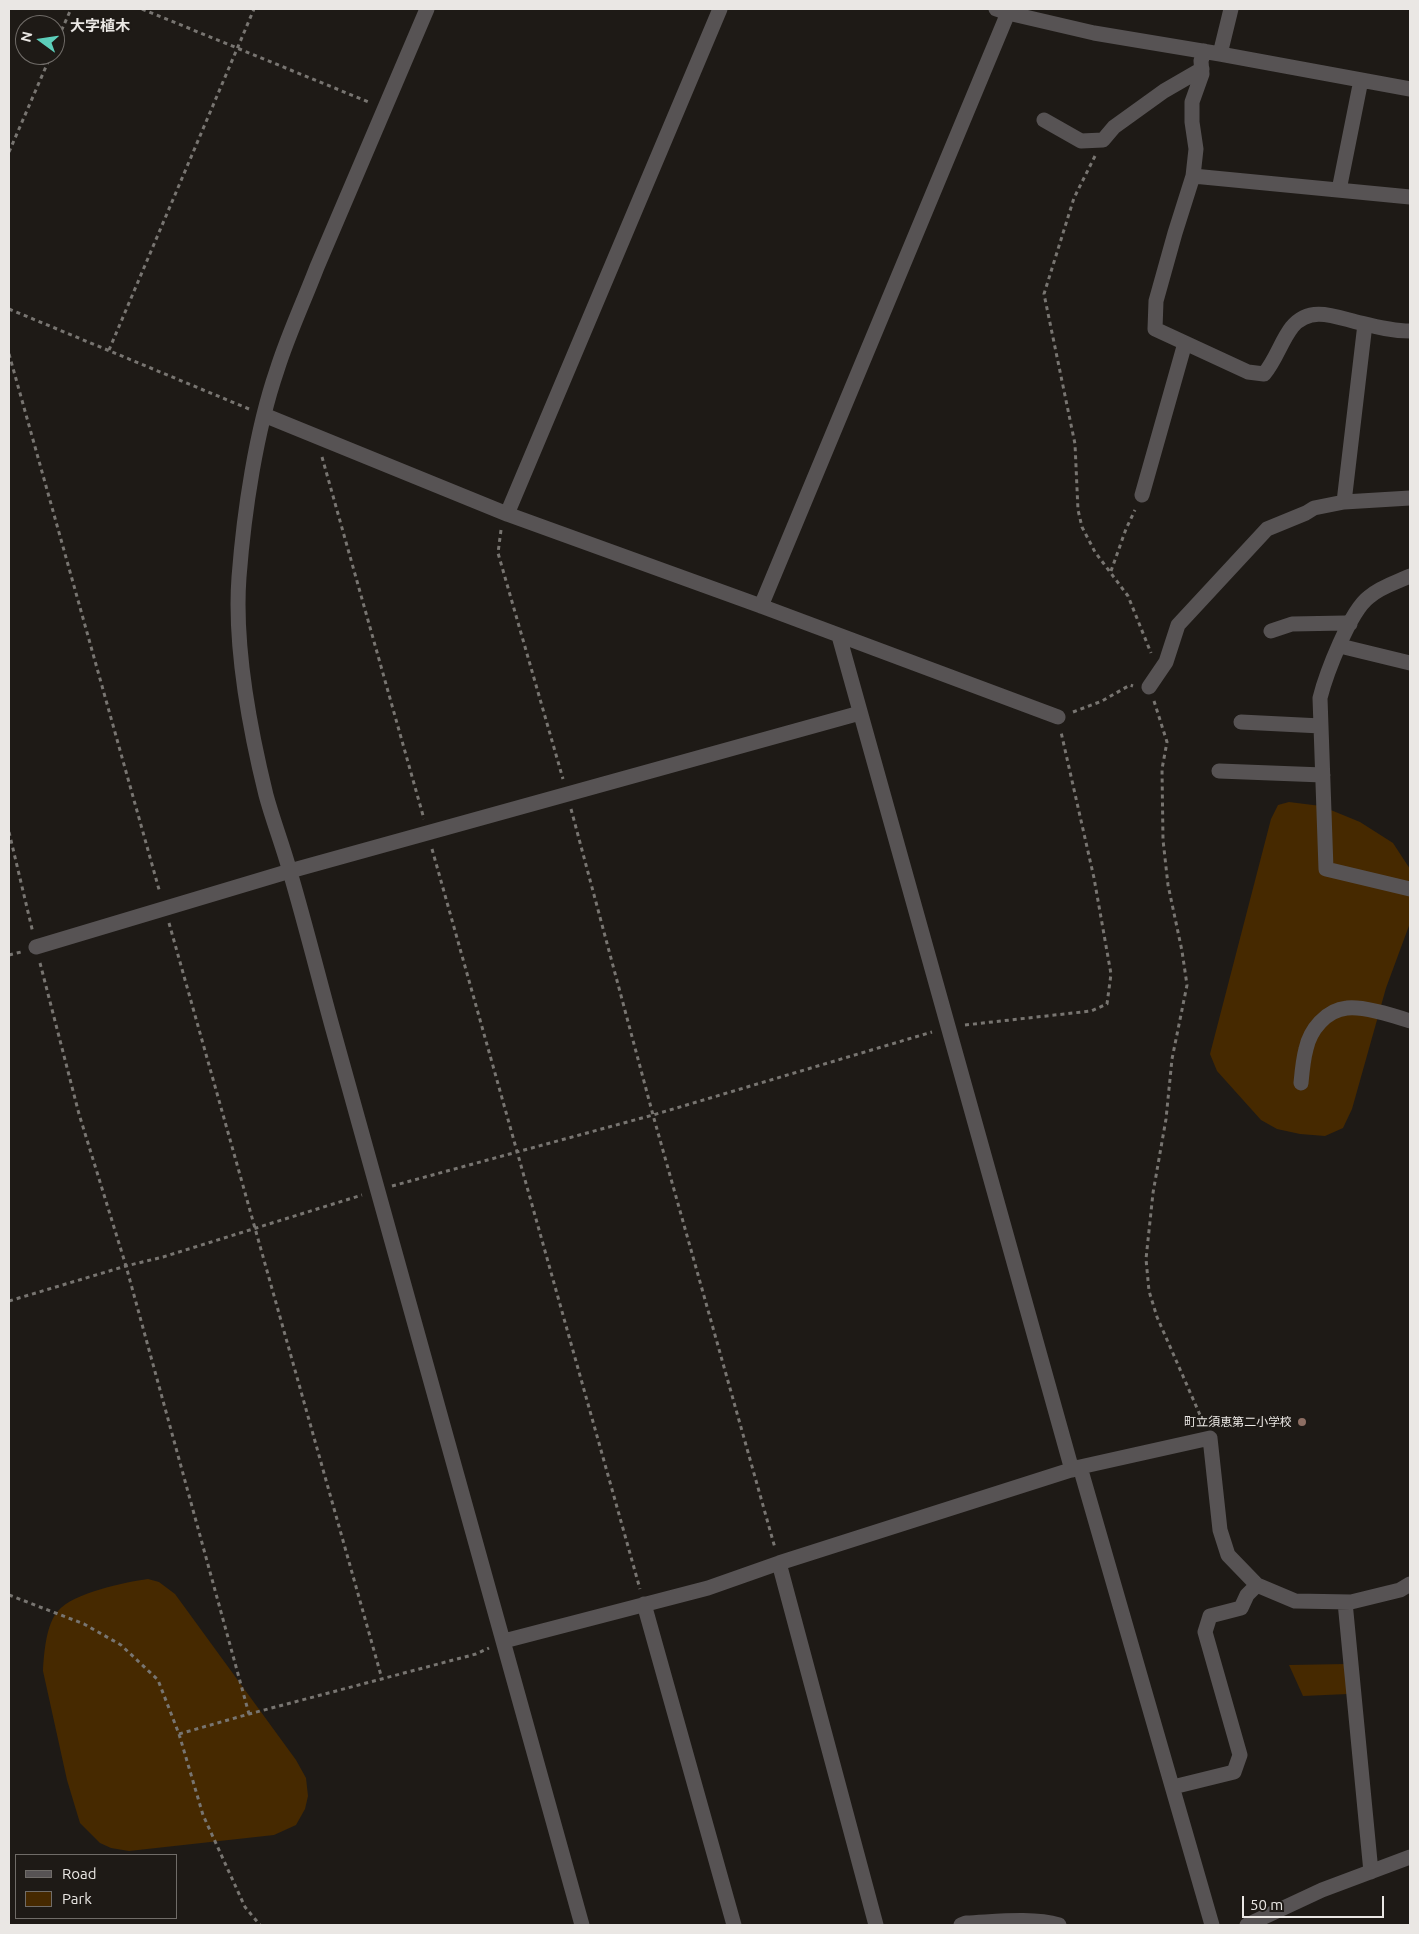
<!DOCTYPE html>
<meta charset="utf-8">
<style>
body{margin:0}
#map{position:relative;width:1419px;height:1934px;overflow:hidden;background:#1e1a16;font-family:Ubuntu,sans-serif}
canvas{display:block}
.frame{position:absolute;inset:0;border:10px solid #eae7e4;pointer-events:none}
.legend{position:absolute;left:15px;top:1854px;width:162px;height:65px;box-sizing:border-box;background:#1e1a16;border:1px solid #706c68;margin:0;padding:6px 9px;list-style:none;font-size:15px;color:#eae7e4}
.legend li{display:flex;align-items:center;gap:10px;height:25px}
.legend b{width:25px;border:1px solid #706c68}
.north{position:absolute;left:15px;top:15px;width:50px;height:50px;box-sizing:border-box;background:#1e1a16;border:1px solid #706c68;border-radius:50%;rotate:284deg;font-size:14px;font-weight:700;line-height:20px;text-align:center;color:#eae7e4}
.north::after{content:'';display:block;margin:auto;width:18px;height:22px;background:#5cceba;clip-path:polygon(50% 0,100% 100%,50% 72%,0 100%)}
.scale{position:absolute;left:1242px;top:1896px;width:142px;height:22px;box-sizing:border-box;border:2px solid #eae7e4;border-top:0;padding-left:6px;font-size:15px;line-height:18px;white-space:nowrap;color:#eae7e4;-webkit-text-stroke:4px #1e1a16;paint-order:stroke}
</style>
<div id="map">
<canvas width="1419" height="1934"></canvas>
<div class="frame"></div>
<ul class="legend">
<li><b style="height:6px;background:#575354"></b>Road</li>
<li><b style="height:14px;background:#462900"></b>Park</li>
</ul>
<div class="north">N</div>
<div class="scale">50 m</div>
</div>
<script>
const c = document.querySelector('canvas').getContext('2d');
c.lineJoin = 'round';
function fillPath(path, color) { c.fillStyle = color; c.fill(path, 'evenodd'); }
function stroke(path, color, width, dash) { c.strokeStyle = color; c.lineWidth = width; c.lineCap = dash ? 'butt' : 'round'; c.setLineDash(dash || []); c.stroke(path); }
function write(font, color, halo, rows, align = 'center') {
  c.font = font + ' Ubuntu,"Noto Sans JP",sans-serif'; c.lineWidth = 4; c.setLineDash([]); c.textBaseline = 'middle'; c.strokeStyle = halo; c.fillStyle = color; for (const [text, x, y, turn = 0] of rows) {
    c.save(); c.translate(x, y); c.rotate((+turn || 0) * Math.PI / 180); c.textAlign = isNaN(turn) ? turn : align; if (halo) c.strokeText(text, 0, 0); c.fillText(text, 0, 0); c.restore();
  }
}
const green = new Path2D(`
 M1289,802l32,4 39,16 33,21 17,26v54l-24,65 -34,121 -9,19 -18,8 -25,-2 -23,-5 -16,-9 -44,-49 -7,-17 61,-235 7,-14z
 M148,1579l11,3 16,12 121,166 10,18 2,18 -3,13 -9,16 -22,10 -145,16 -18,-3 -11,-5 -20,-20 -13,-43 -24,-109c1,-17 3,-47 15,-60 15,-18 67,-29 90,-32z
 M1346,1664l2,30 -45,2 -14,-31z`);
const path = new Path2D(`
 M142,9l229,94
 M55,45l16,-36
 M9,152l42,-97
 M1095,156l-21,42 -30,96 31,150 3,66 4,17 13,25 33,44 23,57
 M9,309l240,100
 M109,350l145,-341
 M9,354l151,539
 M322,457l102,362
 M501,530l-3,23 65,226
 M1111,571l15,-42 9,-19
 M1154,701l13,41 -5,27 1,71 5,45 14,66 5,34 -15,74 -6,60 -13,74 -7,66 3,32 8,26 47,107
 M1073,712l29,-11 28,-16 3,1
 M571,809l82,306 122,433
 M9,832l24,101
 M432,849l208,740
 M169,923l213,756
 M9,955l12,-3
 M40,963l39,151 47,152 123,448
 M965,1025l126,-14 16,-7 4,-30 -17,-96 -33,-146
 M392,1186l261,-71 279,-83
 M9,1301l117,-35 37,-9 199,-62
 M9,1595l75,29 37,21 37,35 21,54 24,81 42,92 15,18
 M179,1734l70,-20 227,-60 13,-6`);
const minor = new Path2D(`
 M427,9c-37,86 -74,172 -110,258 -13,34 -29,68 -40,103 -21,61 -33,142 -38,207 -5,67 11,153 27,218 7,26 17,51 24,77 15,51 28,103 42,154 82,300 168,599 250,899
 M996,9l12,4 86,20 126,21 190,35
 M1204,51l-3,10 1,13 -10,28v20l4,27 -3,27 217,21
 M1220,54l11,-45
 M1044,120l37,21 22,-1 11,-13 50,-36 38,-22
 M1193,176l-18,57 -19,68 -1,28 93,43 16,2c12,-14 17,-33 28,-47 19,-23 46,-9 69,-4 16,4 32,8 49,8
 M1339,190l22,-110
 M264,415l243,99 254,92 297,111
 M1142,495l43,-152
 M1344,502l21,-178
 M507,514l213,-505
 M1410,576c-13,6 -30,11 -41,21 -19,14 -43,77 -49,101l6,171 84,20
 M761,606l247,-593
 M1271,631l21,-7 53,-1 5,1
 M839,636l233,834
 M1340,646l70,17
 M1149,687l17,-25 12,-37 89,-96 39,-16 8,-5 30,-6 66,-4
 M1241,722l80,4
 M1219,771l104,4
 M36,947l254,-76 570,-158
 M1301,1083c1,-11 2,-23 5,-34 4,-19 20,-39 41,-41 16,-2 48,8 63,13
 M1080,1467l132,458
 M779,1563l97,362
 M1345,1602l26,270
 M644,1604l90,321
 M504,1641l204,-53 71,-25 301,-96 130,-29 10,92 8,25 29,30 38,16 56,1 49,-12 10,-6
 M1173,1787l61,-15 6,-17 -35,-123 5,-16 31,-8 6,-13 10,-10
 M961,1925l5,-2c28,-1 66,-6 93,2
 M1247,1925l75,-35 88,-33`);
const markers = [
 [1302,1422,5,"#8d6e63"]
];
const poiNames = [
 ["町立須恵第二小学校",1292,1422]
];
const quarterNames = [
 ["大字植木",100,26]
];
fillPath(green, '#462900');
stroke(path, '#787571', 3, [4, 4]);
stroke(minor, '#575354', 15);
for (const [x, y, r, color] of markers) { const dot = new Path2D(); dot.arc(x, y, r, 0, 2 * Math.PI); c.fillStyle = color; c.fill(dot); stroke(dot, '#1e1a16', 2); }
write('12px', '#eae7e4', '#1e1a16', poiNames, 'right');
write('bold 15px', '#eae7e4', '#1e1a16', quarterNames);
</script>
